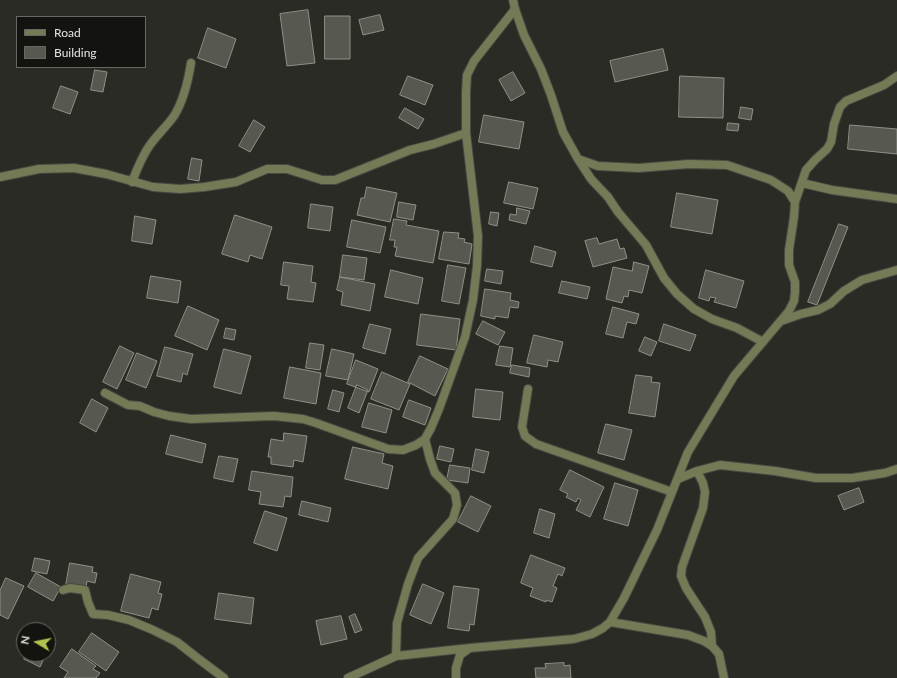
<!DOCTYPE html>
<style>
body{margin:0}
#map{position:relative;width:897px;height:678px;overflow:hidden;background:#2a2b24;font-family:Lato,sans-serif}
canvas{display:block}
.legend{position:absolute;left:16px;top:16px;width:130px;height:52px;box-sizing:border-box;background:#131310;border:1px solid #676764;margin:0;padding:5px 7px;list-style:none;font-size:12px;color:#e5e6e1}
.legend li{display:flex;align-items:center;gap:8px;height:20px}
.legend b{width:20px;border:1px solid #676764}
.north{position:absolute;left:16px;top:622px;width:40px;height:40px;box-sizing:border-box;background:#131310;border:1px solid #676764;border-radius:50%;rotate:280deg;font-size:11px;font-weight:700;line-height:16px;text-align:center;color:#e5e6e1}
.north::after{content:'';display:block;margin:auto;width:14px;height:18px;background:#b2c34c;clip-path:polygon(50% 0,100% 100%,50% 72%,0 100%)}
</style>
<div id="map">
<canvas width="897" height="678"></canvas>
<ul class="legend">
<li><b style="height:5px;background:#747a55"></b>Road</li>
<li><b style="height:11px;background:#575850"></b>Building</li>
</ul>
<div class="north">N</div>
</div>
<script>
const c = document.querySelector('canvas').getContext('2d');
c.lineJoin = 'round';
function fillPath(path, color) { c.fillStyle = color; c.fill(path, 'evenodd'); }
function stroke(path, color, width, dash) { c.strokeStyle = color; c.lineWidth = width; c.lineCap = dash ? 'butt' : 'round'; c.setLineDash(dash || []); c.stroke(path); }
const building = new Path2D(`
 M308,10l7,53 -28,3 -7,-52z
 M380,15l4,15 -21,5 -4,-15z
 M325,16h25v43h-25z
 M208,28l28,11 -10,29 -28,-10z
 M663,49l5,21 -53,12 -5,-21z
 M95,70l12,2 -4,20 -12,-2z
 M513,72l12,21 -14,8 -12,-21z
 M408,76l25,9 -8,20 -25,-10z
 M680,76l44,2 -1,40 -44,-1z
 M61,86l17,6 -8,22 -17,-6z
 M741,107l12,2 -2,11 -12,-2z
 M405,108l19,11 -6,10 -19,-11z
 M484,115l40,7 -5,27 -40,-7z
 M254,120l11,7 -15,25 -11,-6z
 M728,123l11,1 -1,7 -11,-1z
 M850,125l47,4v25l-49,-5z
 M192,158l10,2 -3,21 -11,-2z
 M509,182l29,6 -5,21 -29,-6z
 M367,187l30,6 -7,29 -33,-7 4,-17h3z
 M677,193l41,7 -6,34 -41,-7z
 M399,202l17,3 -3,15 -16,-3z
 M311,204l22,3 -3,24 -22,-3z
 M517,208l13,3 -4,13 -17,-4 1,-6 6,1z
 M491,212l8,1 -2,13 -8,-2z
 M235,215l37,12 -10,32 -12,-4 -2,7 -26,-8z
 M135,216l21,4 -4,24 -20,-3z
 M394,219l13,2 -1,4 33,6 -6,32 -38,-7 2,-9h-3l1,-7h-5z
 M352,220l34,7 -6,26 -33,-6z
 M839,224l9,3 -31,78 -9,-3z
 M444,232l15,1 -1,5 7,1 -1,3 8,2 -3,20 -30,-5z
 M597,238l2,6 18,-5 3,10 4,-1 3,10 -34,9 -8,-26z
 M535,246l21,6 -4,15 -21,-5z
 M343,255l24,3 -3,22 -24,-3z
 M284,262l29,4 -2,16 5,1 -3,19 -26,-3 2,-13 -8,-1z
 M634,262l15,4 -7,27 -13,-3 -1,7 -4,-1 -2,7 -16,-4 7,-32 19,4z
 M448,265l18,3 -7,36 -17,-3z
 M487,269l16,2 -2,13 -16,-3z
 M391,270l32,8 -5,26 -33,-7z
 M706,270l38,11 -8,27 -22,-6 2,-4 -6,-1 -1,4 -10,-3z
 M151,276l30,5 -3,22 -31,-5z
 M340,277l35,7 -5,27 -29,-6 2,-13 -6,-2z
 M562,281l28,6 -3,12 -28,-6z
 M485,289l26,4 -1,7 9,2 -1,6 -8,-1 -2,11 -13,-2v3l-14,-3z
 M188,306l31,14 -12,30 -32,-14z
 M613,307l26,7 -3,10 -9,-2 -4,16 -17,-4z
 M421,314l39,5 -4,31 -39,-5z
 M483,321l22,11 -7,13 -22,-11z
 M370,324l21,5 -6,25 -22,-6z
 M664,324l32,11 -6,16 -31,-10z
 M226,328l10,2 -2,10 -10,-2z
 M534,335l29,7 -5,20 -10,-2 -1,7 -20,-4z
 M645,337l12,5 -6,14 -12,-5z
 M310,343l14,2 -4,25 -14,-2z
 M120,346l14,7 -17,36 -14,-7z
 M500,346l13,2 -3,19 -14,-2z
 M165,347l28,7 -6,21 -4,-2 -2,9 -24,-6z
 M224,349l27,7 -10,38 -27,-7z
 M332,349l22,5 -6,26 -22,-4z
 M137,353l20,8 -11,27 -20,-8z
 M420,356l28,13 -13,27 -27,-14z
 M356,360l22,9 -9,23 -22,-8z
 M512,365l18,3 -1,9 -19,-4z
 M290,367l31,6 -5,31 -32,-6z
 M382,372l28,12 -11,26 -28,-11z
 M636,375l16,2 -1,5 9,1 -5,34 -26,-4z
 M357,385l11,5 -9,23 -11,-5z
 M476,389l27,3 -3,28 -27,-3z
 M333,390l11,3 -5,19 -11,-3z
 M92,399l16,9 -12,24 -16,-9z
 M409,400l22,8 -6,17 -22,-8z
 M369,403l23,7 -6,23 -24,-6z
 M606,424l26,6 -8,30 -26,-7z
 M284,433l23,3 -4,26 -9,-2 -1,7 -22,-3v-7h-3l3,-18 12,2z
 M171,435l35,9 -4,19 -36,-9z
 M440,446l14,3 -3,13 -14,-3z
 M353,447l31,7 -2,9 11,3 -5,23 -43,-10z
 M476,449l13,3 -5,21 -12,-3z
 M219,456l19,3 -5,23 -19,-4z
 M450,465l20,3 -2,15 -21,-3z
 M570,470l34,17 -14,30 -14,-7 5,-10 -3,-2 -2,4 -10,-5 2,-3 -8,-4z
 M252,471l41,6 -2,20 -6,-1 -2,11 -24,-3 2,-12 -12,-2z
 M615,483l23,7 -10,36 -24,-7z
 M859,488l5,14 -20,8 -6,-14z
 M471,496l20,10 -13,26 -20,-10z
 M302,501l29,7 -3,14 -29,-7z
 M540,509l15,5 -6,24 -15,-5z
 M265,511l22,7 -10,33 -23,-8z
 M531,555l34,13 -3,8 -4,-2 -5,12 4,2 -5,14 -6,-2v2l-16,-6 3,-8 -12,-5z
 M35,558l15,3 -3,13 -15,-3z
 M70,563l23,4 -1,5 5,1 -2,10 -8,-2 -1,7 -20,-3z
 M36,573l25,14 -8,14 -25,-14z
 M131,574l30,8 -3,11 4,1 -4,16 -6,-2 -3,10 -28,-7z
 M6,578l18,8 -16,33 -8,-4v-24z
 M423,584l21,9 -13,31 -21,-9z
 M454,586l25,3 -5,36 -4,-1 -1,7 -21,-3z
 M219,593l35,5 -3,26 -36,-5z
 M355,614l7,16 -7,3 -6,-16z
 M341,616l6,23 -26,6 -5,-24z
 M92,633l27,19 -13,19 -27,-19z
 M72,649l24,17 -3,3 7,4 -4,5h-32l4,-6 -8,-5z
 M27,654h19l-6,13 -16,-8z
 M564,663v3l6,-1 1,13h-35l-1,-10h11l-1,-4z`);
const minor = new Path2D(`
 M578,159l13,20 17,18 10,15 28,33 18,33 13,16 17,15 18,10 25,9 26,14
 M0,177l39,-8 35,-1 32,6 47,13 27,2 24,-2 32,-5 31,-13h20l35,11h13l75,-30 24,-6 32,-11
 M132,182c5,-13 10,-26 18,-37 7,-10 17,-19 24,-29 10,-16 14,-34 17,-53
 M802,183l30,7 65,9
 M795,202l11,-32 9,-10 12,-11 4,-7 3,-18 6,-17 6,-6 38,-16 13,-9
 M781,321l20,-7 17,-4 12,-6 14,-13 18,-11 35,-10
 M528,389l-6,38 3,9 11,8 136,48
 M105,393l23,12 12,1 14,6 15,4 22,3 83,-3 29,3 13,4 72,26 15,1 13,-5 9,-6 6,-11 8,-19 26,-72 8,-37 4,-34 1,-30 -12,-103v-41l1,-17 7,-14 41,-52
 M697,471l6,12 2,9 -2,16 -21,59 -1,9 5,12 19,29 6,15 1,14
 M678,479l19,-8 23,-6 55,6 41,7h36l33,-5 12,-4
 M63,590l7,-2 15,2 3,12 5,12 15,1 21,5 24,10 24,12 23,18 24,18
 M610,622l78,13 16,6 8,5 7,8 5,24
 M396,656l1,-33 11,-39 10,-26 35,-39 4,-14 -2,-12 -20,-20 -5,-14 -5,-20
 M348,678l48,-22 74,-8
 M456,678v-10l4,-13 10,-7 104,-9 18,-5 11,-6 7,-6 14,-24 33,-68 31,-78 46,-76 55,-65 5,-10 1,-9v-10l-6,-17v-15l5,-33 1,-15 -7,-11 -17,-11 -44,-15 -38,-1 -50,4 -41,-2 -20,-7 -15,-27 -12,-37 -10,-26 -17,-34 -9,-26 -2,-9`);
fillPath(building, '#575850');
stroke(building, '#8f9187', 1);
stroke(minor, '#484942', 10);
stroke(minor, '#747a55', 8);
</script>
